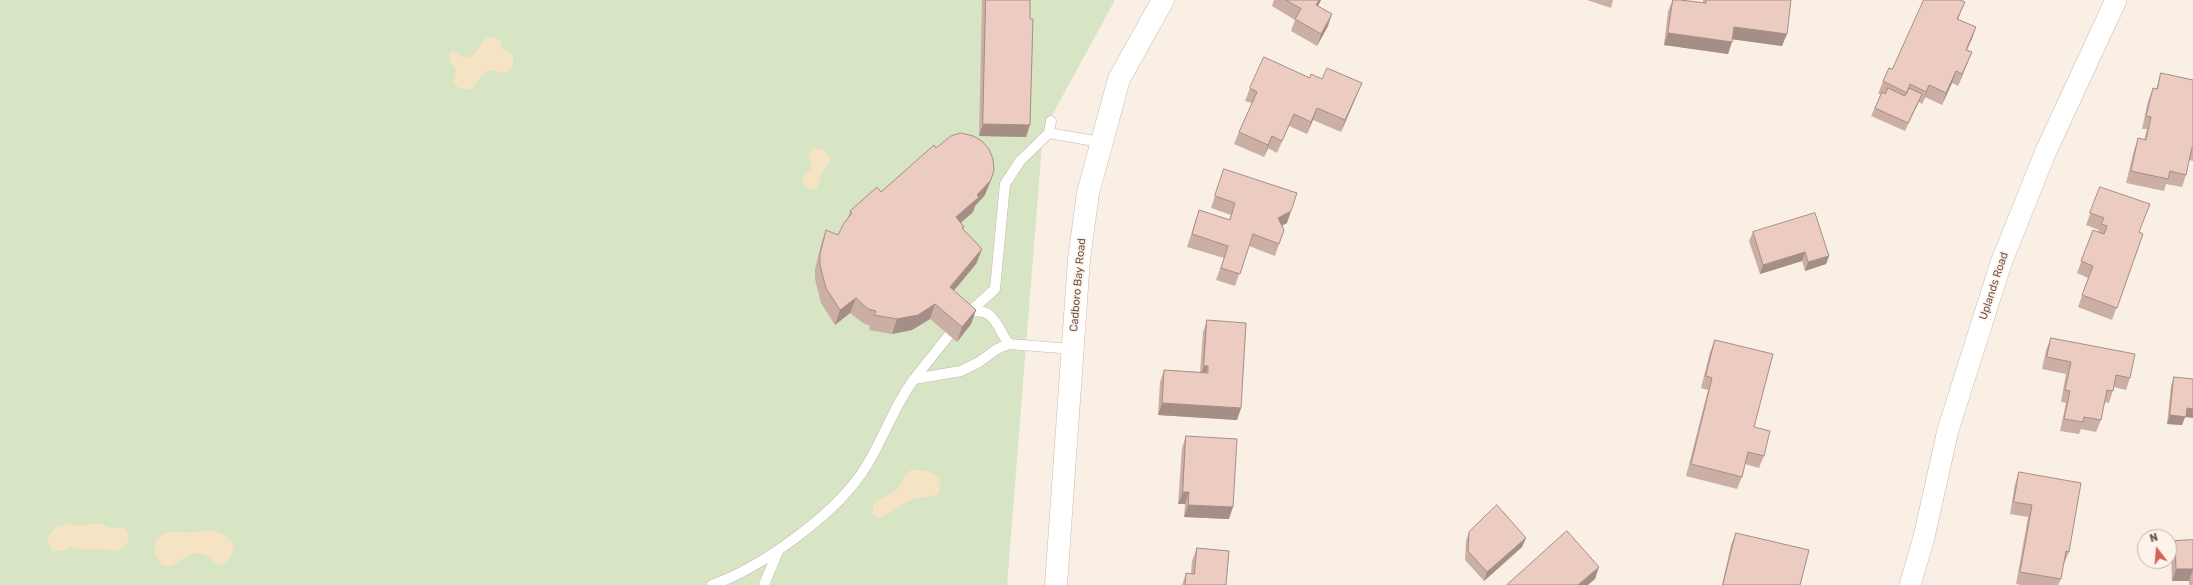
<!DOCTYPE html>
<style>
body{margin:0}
#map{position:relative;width:2193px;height:585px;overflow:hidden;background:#f9efe5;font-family:Rubik,sans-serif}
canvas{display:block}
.north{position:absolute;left:2137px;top:529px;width:40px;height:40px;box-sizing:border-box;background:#fdf3eb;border:1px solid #c4b3ac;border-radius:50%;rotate:344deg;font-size:11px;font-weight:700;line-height:16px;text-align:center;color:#6f544d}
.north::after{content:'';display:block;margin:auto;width:14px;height:18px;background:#d66157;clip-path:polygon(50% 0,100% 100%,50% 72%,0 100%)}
</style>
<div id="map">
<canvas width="2193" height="585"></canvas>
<div class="north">N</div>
</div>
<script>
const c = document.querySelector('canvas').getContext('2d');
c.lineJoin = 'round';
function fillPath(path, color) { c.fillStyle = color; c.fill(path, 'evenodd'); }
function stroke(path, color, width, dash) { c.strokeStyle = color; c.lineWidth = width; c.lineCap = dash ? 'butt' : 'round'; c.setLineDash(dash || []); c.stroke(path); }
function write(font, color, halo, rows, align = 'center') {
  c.font = font + ' Rubik,sans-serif'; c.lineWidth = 3; c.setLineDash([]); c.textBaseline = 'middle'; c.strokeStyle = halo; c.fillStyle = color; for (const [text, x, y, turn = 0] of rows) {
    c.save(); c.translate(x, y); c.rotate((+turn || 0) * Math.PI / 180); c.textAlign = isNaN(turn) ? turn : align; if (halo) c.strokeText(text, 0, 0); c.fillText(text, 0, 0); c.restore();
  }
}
const green = new Path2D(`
 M0,0h1115l-72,132 -36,453h-1007z`);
const sand = new Path2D(`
 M488,37l11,2 3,9 11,7v10l-8,9 -13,-4h-4l-18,20 -11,-2 -6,-5 3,-13 -6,-9 -1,-7 3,-2c4,1 8,4 12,5 14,2 15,-15 24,-20z
 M814,148l11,2 6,11c-10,7 -10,18 -15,28 -9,1 -11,-3 -14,-11l10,-10 -4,-14z
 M911,470c11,0 21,0 29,9l-1,15c-9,3 -24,3 -30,7 -11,5 -19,13 -30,17l-6,-4v-10c7,-6 20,-9 25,-16 6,-7 3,-10 13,-18z
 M70,523c10,5 19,0 29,1 4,0 5,1 9,3 5,1 11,0 17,1l4,8 -2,8 -10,7c-15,-3 -30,1 -45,-4 -9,3 -12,7 -21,2l-4,-12 10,-10z
 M208,530c13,2 25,7 26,21l-9,12 -7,3c-5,-5 -11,-12 -18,-13 -17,-2 -34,32 -45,-1 -2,-8 2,-12 6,-17 14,-7 29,1 47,-5z`);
const lane = new Path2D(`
 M1051,121l-2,12 51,9
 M970,312c25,-5 27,16 39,32
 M965,316l30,-27 10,-105 15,-23 29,-28
 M914,379l35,-44
 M712,585c51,-18 128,-74 155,-120 17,-28 27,-59 47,-86l47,-8 18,-9 18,-13 12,-5 64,5
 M764,585l14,-34`);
const street = new Path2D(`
 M1910,585l14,-48 24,-107 53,-167 45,-112 70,-151`);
const secondary = new Path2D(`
 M1056,585l23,-326 9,-66 31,-114 44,-79`);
const wall = new Path2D(`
 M982,0h48l-4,137 -47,-1z
 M1274,0h47l-3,6 10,20 -11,20 -26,-15 4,-11 -23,-14z
 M1587,0h26l-2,8z
 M1673,0l30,3v-3h88l-9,46 -50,-7 -4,15 -64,-9 4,-34z
 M1960,14l-2,5 18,8 -9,23 5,2 -5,12 -9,22 -6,-3 -10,22 -17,-8 -3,7 -3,-2 -14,29 -34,-15 10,-22h-3l5,-13 9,-12z
 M2161,73l32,7v81l-4,-1 -3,15 -4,12 -16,-3 -2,7 -38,-8 8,-33 4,-12 6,2 3,-11h-5l6,-28 5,-13 3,1z
 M1310,78l47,17 -16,37 -28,-12 -6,14 -18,-8 -12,27 -9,-5 -4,9 -30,-13 5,-12 13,-29 -7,-2 5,-13z
 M936,148l49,47 -10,11 -2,6 -12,11 3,4 -1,2 19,20 -6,15 -22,27 22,19 -5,14 -14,18 -27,-23 -18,11 -20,4 -23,-4 1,-4 -7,-3 -13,-10 -15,12 -14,-22 -6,-24v-10l6,-24 5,-15 12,5 10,-17 2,-7 31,-19z
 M1224,169l63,54 -5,3 -3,18 -4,12 -26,-10 -14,40 -19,-6 8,-22 -37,-11 12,-37 30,10 2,-5 -20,-7z
 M2100,187l39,45 4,2 -31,86 -34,-13 10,-29 -11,-5 16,-43 5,2 1,-2 -13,-5z
 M1753,232l76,24 -3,8 -21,7 -3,-10 -42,13 -11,-33z
 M1207,320l34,88 -4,12 -79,-5 2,-33 4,-12 36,2 3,-40z
 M2051,338l79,40 -4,12 -12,-3 -5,16 -5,-1 -3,18 -5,12 -15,-3 -2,5 -19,-3 6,-28 -5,-1 5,-28 -24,-5 4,-19z
 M1715,340l39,87 10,29 -5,12 -14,-4 -3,13 -5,12 -51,-13 22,-86 -7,-2 9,-36z
 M2174,377l11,40 -3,8 -15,-1 4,-38z
 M1186,436l43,83 -45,-2 1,-13h-7l4,-56z
 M2019,472l50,80 -5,12h-1l-2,15 -3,6h-37l-5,-1 12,-67 -18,-3 5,-30z
 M1469,532l57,6 -4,9 -38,34 -19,-21 1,-19z
 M1736,533l64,52h-78l9,-40z
 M2193,540v45h-4v-4h-17l-1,-28 4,-12z
 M1197,548l29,37h-44l4,-12h5l1,-12z`);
const shadedWall = new Path2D(`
 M1319,0h2l-9,17 4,-12z
 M1965,2l-5,12 -7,17 4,-12z
 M1332,14l-4,12 -11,20 4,-12z
 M1734,27l53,7 -5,12 -52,-7z
 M1976,27l-4,12 -11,23 5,-12z
 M1668,33l64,9 -4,12 -64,-9z
 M1972,52l-5,12 -9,22 4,-12z
 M1956,71l-4,12 -10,22 4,-12z
 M1362,83l-5,12 -16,37 4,-12z
 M1929,85l-4,12 -3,7 4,-12z
 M1317,108l-4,12 -6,14 4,-12z
 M983,124l47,1 -4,12 -47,-1z
 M1272,136l-4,12 -4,9 4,-12z
 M991,180l-6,15 -10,11 -2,6 -23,20 6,-15z
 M1291,211l-4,12 -14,7 5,-12z
 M982,249l-6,15 -32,38 6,-15z
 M1805,252l-3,9 -42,13 3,-9z
 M1829,256l-3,8 -21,7 3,-9z
 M856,298l-6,15 -15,12 5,-15z
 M935,304l-5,15 -18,11 -20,4 5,-15z
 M976,310l-5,14 -14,18 5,-15z
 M1204,366h4l-4,13 -4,-1z
 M1162,403l79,5 -4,12 -79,-5z
 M2187,408l6,1v9l-8,-1 -3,8 -15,-1 3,-9z
 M1183,492h6l-4,12h-7z
 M1188,505l45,2 -4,12 -45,-2z
 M1526,538l-4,9 -38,34 3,-9z
 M1599,567l-4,12 -7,6h-10z
 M2176,569h17l-4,12h-17z`);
const building = new Path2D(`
 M986,0h44v19h3l-3,106 -47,-1z
 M1286,0h33l-3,5 16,9 -11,20 -26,-15 6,-10z
 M1673,0h7l26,3v-3h85l-4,34 -53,-7 -2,15 -64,-9z
 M1924,0h36l5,2 -8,17 19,8 -10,23 6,2 -10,22 -6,-3 -10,22 -17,-8 -3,7 -16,-8 -3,9 -24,-12 6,-13 3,1z
 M1264,57l46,21 1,-4 11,5 5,-11 35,15 -17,37 -28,-12 -6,14 -17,-8 -12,27 -10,-5 -4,9 -29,-13 18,-40 -7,-4z
 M2161,73l32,7v68l-1,-1 -6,28 -16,-4 -2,8 -37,-8 7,-33 8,2 5,-23 -5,-1 7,-28 4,1z
 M1888,88l17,8 4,-8 13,6 -14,29 -33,-15 7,-16 3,2z
 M961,133l12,3 9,5 7,8 4,10 1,11 -3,10 -14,15 2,2 -23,20 8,10 -2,1 20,21 -32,38 26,23 -14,17 -27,-23 -17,11 -21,4 -23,-4 2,-4 -8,-2 -12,-11 -16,12 -14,-22 -6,-23v-11l6,-24 12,5 6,-12 8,-10 -2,-2 27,-24 4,5 53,-47 2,3 15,-12z
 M1224,169l73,24 -6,18 -13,7 6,12 -5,14 -26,-10 -13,40 -19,-6 7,-22 -36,-12 7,-24 31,10 5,-17 -20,-7z
 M2100,187l50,17 -11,28 4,2 -26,74 -35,-13 11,-29 -12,-5 12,-31 11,4 3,-8 -6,-2 3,-6 -14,-5z
 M1815,213l14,43 -21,6 -3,-10 -42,13 -10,-33z
 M1207,320l39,3 -5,85 -79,-5 2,-33 44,3v-7h-4z
 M2051,338l84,16 -5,24 -14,-3 -3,16 -6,-1 -6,30 -17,-3 -1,5 -19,-3 6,-28 -5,-1 6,-28 -24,-5z
 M1715,340l58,14 -19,73 16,4 -6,25 -16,-4 -6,25 -51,-13 21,-86 -6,-2z
 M2174,377l19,2v30l-6,-1 -1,9 -16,-2z
 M1186,436l51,3 -4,68 -45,-2 1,-13h-6z
 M2019,472l62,11 -12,69 -3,-1 -5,28 -41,-7 12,-67 -18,-3z
 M1497,505l29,33 -39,34 -19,-21 1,-19z
 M1567,531l32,36 -21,18h-71z
 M1736,533l73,17 -9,35h-77z
 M2193,540v29h-17l-1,-28z
 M1197,548l32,3 -3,34h-41l1,-12 8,1z`);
const streetNames = [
 ["Cadboro Bay Road",1078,285,-85],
 ["Uplands Road",1994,286,-72]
];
fillPath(green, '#d7e5c5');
fillPath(sand, '#f5e3c3');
stroke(lane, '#c9b6ac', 11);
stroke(street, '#c9b6ac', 22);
stroke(secondary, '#ceb7ad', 23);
stroke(lane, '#fff', 10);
stroke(street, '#fff', 21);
stroke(secondary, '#fff', 22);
fillPath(wall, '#cbafa5');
fillPath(shadedWall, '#a58e86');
fillPath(building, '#eccbc0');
stroke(building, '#a58e86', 1);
write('11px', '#6f544d', '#fdf3eb', streetNames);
</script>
